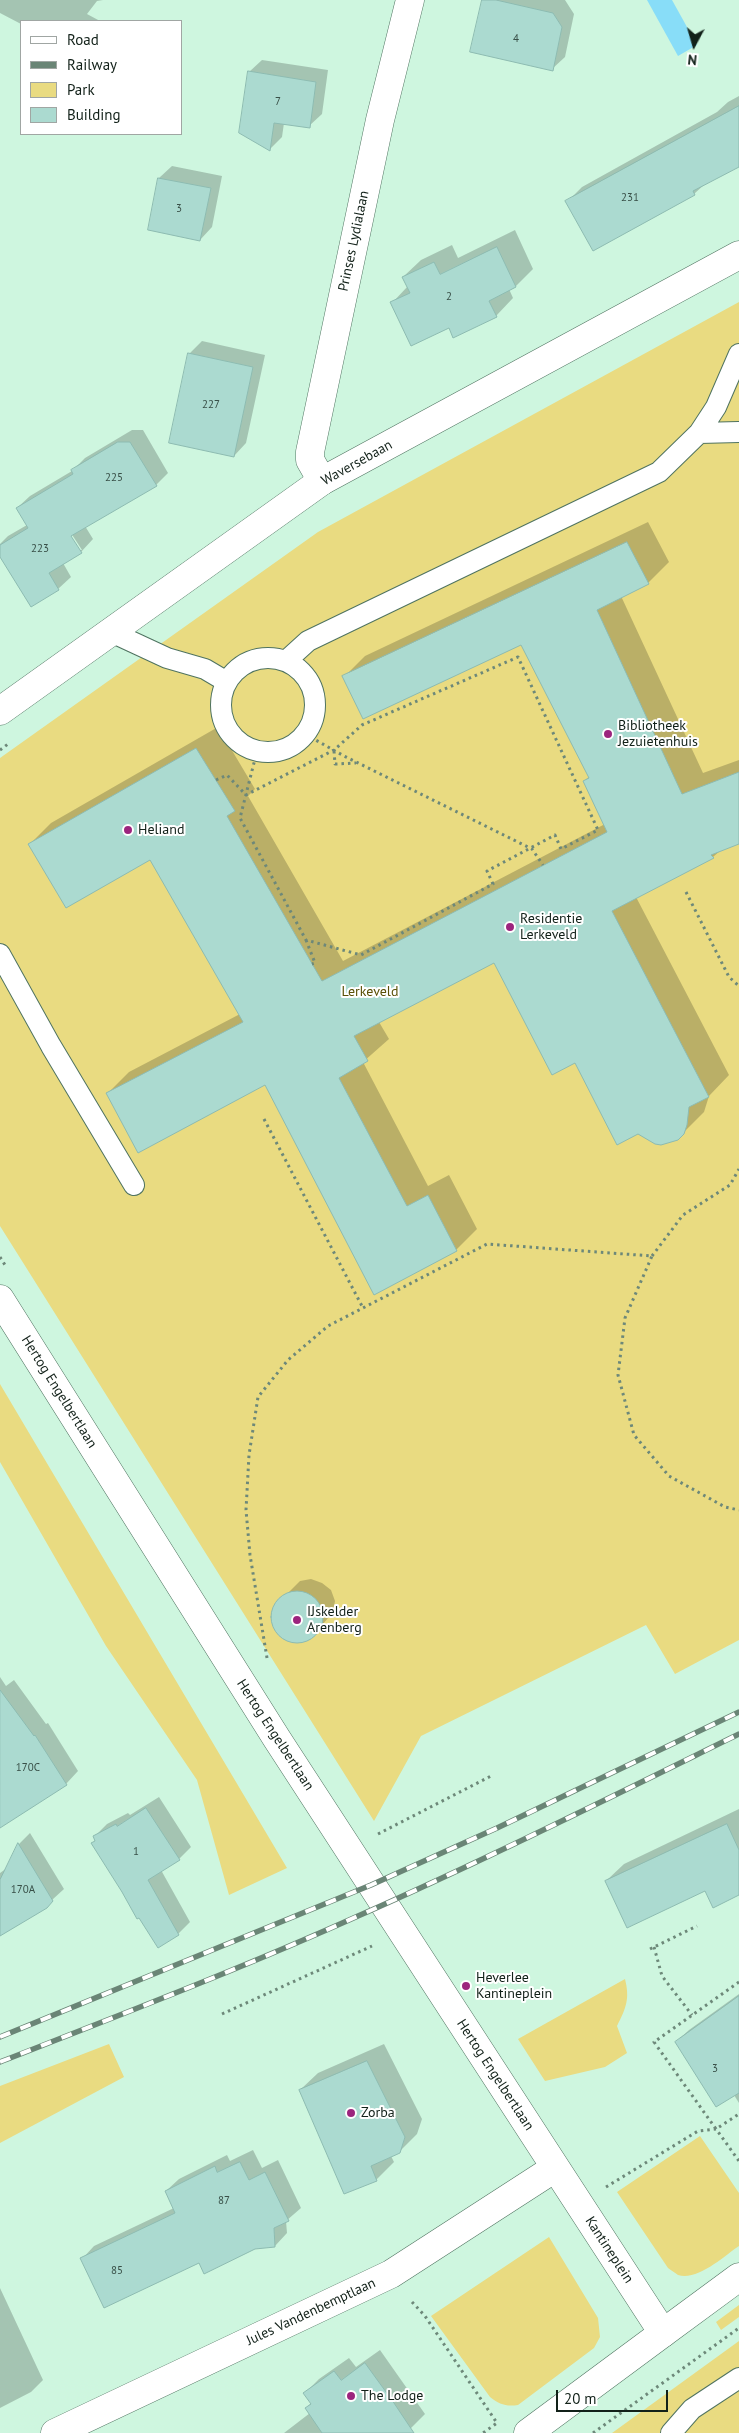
<!DOCTYPE html>
<style>
body{margin:0}
#map{position:relative;width:739px;height:2433px;overflow:hidden;background:#cef6df;font-family:"PT Sans",sans-serif}
canvas{display:block}
.legend{position:absolute;left:20px;top:20px;width:162px;height:115px;box-sizing:border-box;background:#fff;border:1px solid #a0a6a3;margin:0;padding:6px 9px;list-style:none;font-size:15px;color:#122119}
.legend li{display:flex;align-items:center;gap:10px;height:25px}
.legend b{width:25px;border:1px solid #a0a6a3}
.north{position:absolute;left:669px;top:20px;width:50px;height:50px;-webkit-text-stroke:4px #fff;paint-order:stroke;rotate:186deg;font-size:14px;font-weight:700;line-height:20px;text-align:center;color:#122119}
.north::after{content:'';display:block;margin:auto;width:18px;height:22px;background:#122119;clip-path:polygon(50% 0,100% 100%,50% 72%,0 100%)}
.scale{position:absolute;left:556px;top:2390px;width:112px;height:22px;box-sizing:border-box;border:2px solid #122119;border-top:0;padding-left:6px;font-size:15px;line-height:18px;white-space:nowrap;color:#122119;-webkit-text-stroke:4px #fff;paint-order:stroke}
</style>
<div id="map">
<canvas width="739" height="2433"></canvas>
<ul class="legend">
<li><b style="height:6px;background:#fff"></b>Road</li>
<li><b style="height:6px;background:#6a8576"></b>Railway</li>
<li><b style="height:14px;background:#e9db81"></b>Park</li>
<li><b style="height:14px;background:#abdad0"></b>Building</li>
</ul>
<div class="north">N</div>
<div class="scale">20 m</div>
</div>
<script>
const c = document.querySelector('canvas').getContext('2d');
c.lineJoin = 'round';
function fillPath(path, color) { c.fillStyle = color; c.fill(path, 'evenodd'); }
function stroke(path, color, width, dash) { c.strokeStyle = color; c.lineWidth = width; c.lineCap = dash ? 'butt' : 'round'; c.setLineDash(dash || []); c.stroke(path); }
function write(font, color, halo, rows, align = 'center') {
  c.font = font + ' "PT Sans",sans-serif'; c.lineWidth = 4; c.setLineDash([]); c.textBaseline = 'middle'; c.strokeStyle = halo; c.fillStyle = color; for (const [text, x, y, turn = 0] of rows) {
    c.save(); c.translate(x, y); c.rotate((+turn || 0) * Math.PI / 180); c.textAlign = isNaN(turn) ? turn : align; if (halo) c.strokeText(text, 0, 0); c.fillText(text, 0, 0); c.restore();
  }
}
const green = new Path2D(`
 M739,302v1338l-64,34 -29,-49 -225,111 -47,85 -374,-595v-468l318,-226z
 M0,1384l287,484 -58,27 -32,-115 -91,-134 -106,-184z
 M625,1979c5,20 1,29 -8,47l10,27 -22,14 -60,14 -27,-42z
 M109,2044l15,33 -124,66v-57z
 M700,2136l39,57v53c-15,10 -41,35 -61,29 -3,-2 -7,-5 -10,-7l-51,-76z
 M549,2237l49,81 2,19 -6,11 -76,57c-12,2 -19,-1 -28,-8l-59,-81z
 M739,2305v12l-18,13 -5,-8z
 M739,2341v92h-127z`);
const water = new Path2D(`
 M647,0h25l25,45 -19,11z`);
const shadow = new Path2D(`
 M0,0h103l-6,1 -10,13 13,7h-79v3l-21,-11z
 M484,0h81l9,14 -9,43 -13,12z
 M262,60l66,10 -6,44 -13,12 -25,-3 -2,14 -12,12 -21,-77z
 M739,96v70l-33,17 -12,11 -127,8 15,-15 135,-75 11,-10z
 M172,166l50,10 -10,51 -12,13 -51,-11 10,-51z
 M515,230l18,39 -17,17 -7,3 4,9 -17,18 -47,10 -57,-23 16,-17 -5,-9 18,-17 31,-15 6,13z
 M202,341l63,14 -19,88 -12,13 -45,-102z
 M132,430h11l25,43 -12,12 -71,41 8,13 -12,13 -18,11 8,14 -13,12 -58,-34v-11l8,-8 19,-11 -10,-17 13,-12 42,-25 13,-13zM69,530l13,20h-3l-12,-19z
 M648,522l21,40 -21,21 -27,13 82,177 36,-13v83l-18,7 -8,7 -77,40 93,178 -20,21 -5,16 -21,21 -108,-71 -81,-100 -115,60 10,17 -26,23 65,124 21,-11 28,54 -21,21 -190,-166 -158,9 21,-21 111,-58 -89,-156 -121,-14 21,-21 167,-96 37,62 -7,7 95,165 262,-137 -21,-43 6,-5 -68,-133 -178,34 21,-21z
 M311,1579l11,4 9,7 4,11 -2,11 -20,24 -10,6 -13,-1 -11,-6 -6,-10 1,-18 26,-26z
 M0,1677l6,9 8,-6 32,44 2,-1 30,48 -12,13 -66,36z
 M159,1797l32,50 -12,12 -18,11 29,52 -12,12 -83,-98 12,-12 21,-11 2,2z
 M739,1809v85l-133,-13 18,-17z
 M30,1833l34,56 -12,11 -52,35v-62l7,-5 12,-24z
 M739,1994v109l-5,-8 -58,-53 13,-12z
 M384,2044l38,75 -5,15 -18,18 -8,4 3,6 -18,18 -76,-90 18,-17z
 M253,2150l9,18 16,-8 23,48 -15,13 1,12 -12,13 -20,2 -55,13 -118,-2 12,-13 80,-38 -8,-17 13,-12 48,-24 3,6z
 M0,2288l43,92 -12,12 -31,16z
 M380,2350l45,64 -14,14 -7,5h-120l26,-20 -4,-5 6,-6 -7,-9 14,-14 30,-21 7,9z`);
const building = new Path2D(`
 M482,0h14l57,13 9,14 -9,44 -83,-19z
 M248,71l68,11 -6,46 -36,-5 -4,28 -31,-18z
 M739,106v61l-46,24 2,4 -102,56 -28,-50z
 M158,178l53,10 -11,53 -52,-11z
 M497,247l19,40 -27,14 8,16 -44,21 -4,-10 -38,18 -21,-44 20,-9 -8,-16 32,-15 6,12z
 M188,353l65,14 -19,90 -65,-14z
 M118,442h12l27,44 -86,50 11,17 -33,20 10,17 -28,17 -31,-50v-12l28,-17 -12,-20 57,-34 -2,-4z
 M627,542l22,42 -52,26 85,184 57,-22v72l-28,11 3,3 -102,53 97,186 -20,10 -2,18 -3,9 -6,6 -17,5 -6,-1 -17,-10 -21,11 -42,-82 -23,12 -58,-112 -140,73 14,25 -29,17 68,128 21,-11 29,56 -83,44 -109,-210 -127,68 -32,-60 137,-71 -93,-162 -84,48 -38,-64 168,-96 39,63 -8,5 95,165 285,-149 -24,-51 6,-3 -68,-133 -158,74 -21,-43z
 M271 1617a26 26 0 1 1 52 0a26 26 0 1 1-52 0Z
 M0,1690l34,46 1,-1 32,50 -67,43z
 M146,1808l34,52 -32,20 31,55 -21,13 -19,-30 -2,1 -15,-27 -31,-49 4,-2 -2,-5 23,-12 1,2z
 M727,1824l12,26v45l-26,13 -8,-17 -78,37 -22,-47z
 M18,1843l35,58 -6,7 -47,28v-56z
 M739,1996v97l-23,14 -41,-65z
 M367,2061l38,76 -5,16 -29,13 6,15 -33,13 -45,-104z
 M240,2162l9,18 16,-8 24,49 -15,7 1,19 -20,2 -51,25 -5,-11 -95,45 -24,-50 95,-45 -10,-22 50,-25 2,6z
 M365,2363l29,40 20,30h-92l-17,-25 6,-4 -8,-11 31,-22 7,9z`);
const path = new Path2D(`
 M305,734l39,22 188,93 11,16
 M0,750l8,-6
 M334,751l1,13 21,-1
 M216,780l11,-5 19,20 88,-45 28,-25 156,-68 80,173 -37,19 -6,-14 -68,36 6,13 -132,71 -55,-15 -66,-122 17,-67
 M686,892l43,85 10,9
 M306,940l9,23 -3,1
 M264,1119l99,189
 M652,1256l31,-41 47,-30 9,-16
 M0,1257l5,8
 M267,1658l-17,-103 -4,-45 3,-55 9,-58 30,-37 40,-34 159,-82 165,12 -27,62 -7,57 16,60 35,41 56,31 14,3
 M378,1834l113,-58
 M654,1947l8,29 30,39
 M650,1949l47,-23
 M739,1982l-85,60 62,87 23,-15
 M222,2014l150,-68
 M606,2187l92,-56 18,-2 23,32
 M412,2302l13,14 72,107 -14,10
 M593,2433l146,-105`);
const service = new Path2D(`
 M699,433l40,-1
 M111,632l56,26 38,11 22,13
 M221 705a47 47 0 1 1 94 0a47 47 0 1 1-94 0Z
 M286,661l22,-20 351,-169 40,-39 17,-26 23,-53
 M0,954l51,92 83,139
 M671,2433l21,-24 47,-31`);
const minor = new Path2D(`
 M322,481l-12,-21v-8l70,-332 30,-120
 M55,2433l336,-159 164,-106
 M528,2433l135,-100`);
const tertiary = new Path2D(`
 M0,711l322,-230 417,-226
 M0,1299l277,440 386,594 76,-56`);
const rail = new Path2D(`
 M0,2037l371,-152 126,-57 242,-116
 M0,2062c120,-47 240,-93 358,-146 129,-57 255,-120 381,-182`);
const markers = [
 [608,734,5,"#9c257e"],
 [128,830,5,"#9c257e"],
 [510,927,5,"#9c257e"],
 [297,1620,5,"#9c257e"],
 [466,1986,5,"#9c257e"],
 [351,2113,5,"#9c257e"],
 [351,2396,5,"#9c257e"]
];
const numberNames = [
 ["4",516,39],
 ["7",278,102],
 ["231",630,198],
 ["3",179,209],
 ["2",449,297],
 ["227",211,405],
 ["225",114,478],
 ["223",40,549],
 ["170C",28,1768],
 ["1",136,1852],
 ["170A",23,1890],
 ["3",715,2069],
 ["87",224,2201],
 ["85",117,2271]
];
const streetNames = [
 ["Prinses Lydialaan",354,241,-78],
 ["Waversebaan",357,463,-29],
 ["Hertog Engelbertlaan",59,1392,58],
 ["Hertog Engelbertlaan",275,1735,57],
 ["Hertog Engelbertlaan",495,2075,57],
 ["Kantineplein",609,2250,57],
 ["Jules Vandenbemptlaan",311,2312,-25]
];
const poiNames = [
 ["Bibliotheek",618,726],
 ["Jezuietenhuis",618,742],
 ["Heliand",138,830],
 ["Residentie",520,919],
 ["Lerkeveld",520,935],
 ["IJskelder",307,1612],
 ["Arenberg",307,1628],
 ["Heverlee",476,1978],
 ["Kantineplein",476,1994],
 ["Zorba",361,2113],
 ["The Lodge",361,2396]
];
const parkNames = [
 ["Lerkeveld",370,992]
];
fillPath(green, '#e9db81');
fillPath(water, '#88ddf8');
fillPath(shadow, '#0003');
fillPath(building, '#abdad0');
stroke(building, '#8dbbb1', 1);
stroke(service, '#4f7360', 22);
stroke(minor, '#4f7360', 29);
stroke(tertiary, '#4f7360', 29);
stroke(path, '#6d8879', 3, [2.5, 4]);
stroke(service, '#fff', 20);
stroke(minor, '#fff', 28);
stroke(tertiary, '#fff', 28);
stroke(rail, '#6a8576', 5.5);
stroke(rail, '#fff', 4, [11]);
for (const [x, y, r, color] of markers) { const dot = new Path2D(); dot.arc(x, y, r, 0, 2 * Math.PI); c.fillStyle = color; c.fill(dot); stroke(dot, '#fff', 2); }
write('11px', '#384f47', null, numberNames);
write('14px', '#122119', '#fff', streetNames);
write('14px', '#122119', '#fff', poiNames, 'left');
write('14px', '#5b5007', '#fff', parkNames);
</script>
